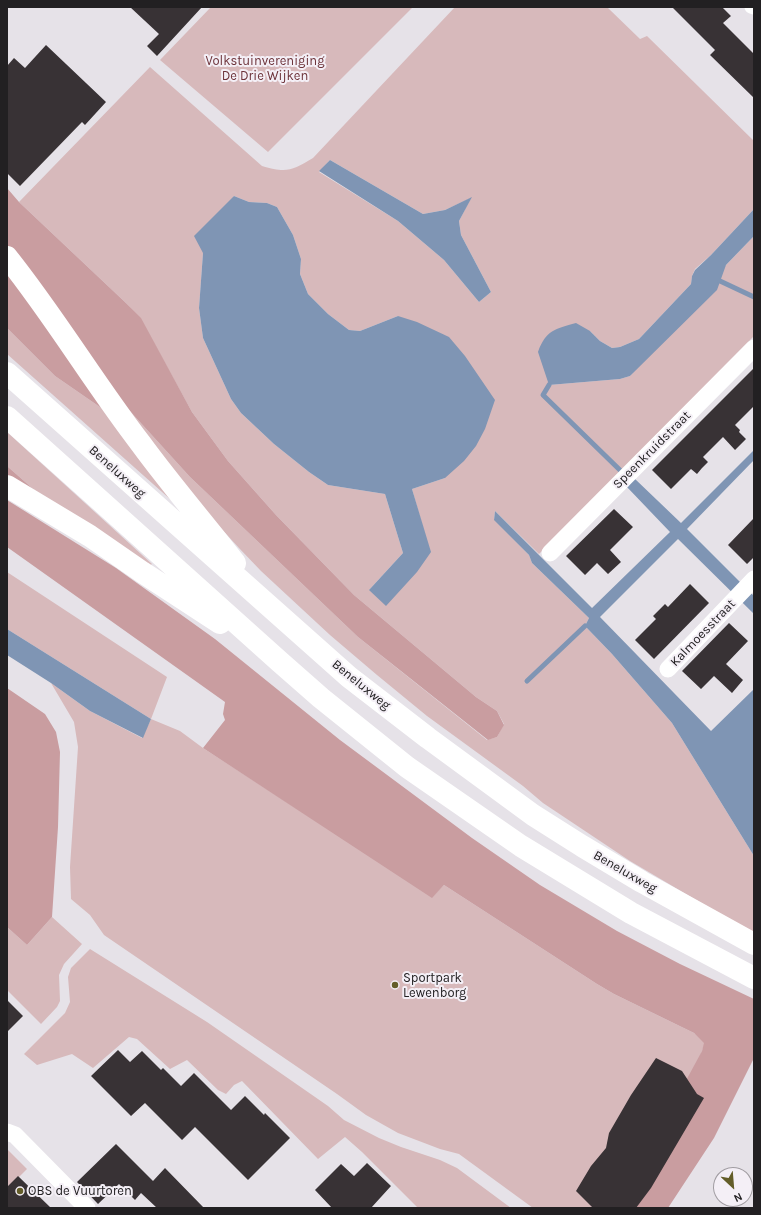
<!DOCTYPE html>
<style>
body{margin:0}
#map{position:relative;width:761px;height:1215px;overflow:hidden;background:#e6e2e8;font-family:Karla,sans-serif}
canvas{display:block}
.frame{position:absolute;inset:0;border:8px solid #222022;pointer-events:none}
.north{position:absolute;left:713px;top:1167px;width:40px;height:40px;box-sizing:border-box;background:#f4eff6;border:1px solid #a09ca1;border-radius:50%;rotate:154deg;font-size:11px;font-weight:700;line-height:16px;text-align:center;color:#222022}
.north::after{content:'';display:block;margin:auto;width:14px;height:18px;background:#635d29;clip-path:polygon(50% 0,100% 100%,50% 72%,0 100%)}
</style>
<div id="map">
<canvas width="761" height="1215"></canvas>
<div class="frame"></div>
<div class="north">N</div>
</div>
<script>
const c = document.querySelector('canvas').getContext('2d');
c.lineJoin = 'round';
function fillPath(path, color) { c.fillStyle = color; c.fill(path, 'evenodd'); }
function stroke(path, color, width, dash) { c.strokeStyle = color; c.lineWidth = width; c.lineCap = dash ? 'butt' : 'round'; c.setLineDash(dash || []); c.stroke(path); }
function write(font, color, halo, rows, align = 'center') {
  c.font = font + ' Karla,sans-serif'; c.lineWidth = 4; c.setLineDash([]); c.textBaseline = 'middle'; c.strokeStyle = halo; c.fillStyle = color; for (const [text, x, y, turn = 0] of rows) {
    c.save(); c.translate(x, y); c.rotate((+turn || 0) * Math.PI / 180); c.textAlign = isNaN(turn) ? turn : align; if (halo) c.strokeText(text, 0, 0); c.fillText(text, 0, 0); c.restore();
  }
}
const green = new Path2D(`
 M211,7h202l-145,145 -108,-92z
 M455,7h152l33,32 7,-3 107,105v68l-43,46 -16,14 -3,7 -1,8 -52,55 -19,8 -8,1 -12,-7 -10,-10 -41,54 71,-6 10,-3 96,-111 28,-29v100l-215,218 -44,-43 -1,8 35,36 3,8 57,55 -4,8 27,28 60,69 82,133v76l-29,-15 -95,-56 -87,-58 -20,-17 -96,-70 -50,-41 -47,-40 -69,-64 -22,-23 -46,-50 -85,-111 82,90 168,160 129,103 10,-3 7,-13 -7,-13 -21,-14 -122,-102 -78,-80 -48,-54 -36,-49 -52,-94 -14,-15 -107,-101 131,-135 112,99c24,7 30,5 51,-8zM330,160l93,54 22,-4 26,-12 -12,23 2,14 30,57 -12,10 -35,-42 -46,-39 -79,-49zM234,196l15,6 18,1 10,4 16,28 8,24 -1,15 8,20 20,20 21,16 11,1 38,-15 47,162 -33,11 18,63 -61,38 34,-37 -18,-59 -57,-9 -19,-13 -35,-28 -33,-31 -10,-14 -28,-61 -4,-30 4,-55z
 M7,328l48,48 55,38 70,94 -173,-154z
 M7,432l145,132 -5,4 -99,-66 -41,-36z
 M7,572l160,105 -16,42 29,12 23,17 136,88 95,59 10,-10 153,99 17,10 80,39 11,10 -61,165h-111l-74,-54 -19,-5 -42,-16 -32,-18 -29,-21 -233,-159 -14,-20 -19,-16 -1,-32 8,-120 -4,-25 -23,-39 39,28 52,27 9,-19 -144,-90z
 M52,917l30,27 -18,20 -5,11 1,26 -3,6 -16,17 -34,-34v-63l20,18z
 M90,949l117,73 121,84 16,14 35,18 22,9 39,13 17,8 54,40h-93l-56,-56 -17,-15 -27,22 -76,-78 -8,4 -8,9 -8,-4 -31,-30 -17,9 -33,-30 -8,-2 -36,31 -21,-14 -35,11 -13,-11 41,-41 5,-11 -2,-25 3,-9z
 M7,1149l20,20 -20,20z`);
const forest = new Path2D(`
 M7,188l12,14 107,101 15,15 51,94 36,49 48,54 78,80 122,102 21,14 7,14 -7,12 -9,3 -130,-103 -168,-160 -82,-90 -83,-118 -18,-23z
 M7,268l103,146 -55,-38 -48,-48z
 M7,466l41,36 -41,-24z
 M7,500l109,68 99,71 125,101 132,98 68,47 77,46 63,33 74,35v59l-40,80 -46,70h-51l85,-157 2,-8 -10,-10 -80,-39 -17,-10 -153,-99 -12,13 -229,-150 22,-28 -2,-6 2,-12 -218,-155z
 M7,688l38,26 11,18 4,20 -2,75 -6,90 -25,28 -20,-18z`);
const water = new Path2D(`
 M330,160l93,54 22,-4 27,-13 -13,24 2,14 30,57 -12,10 -35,-42 -46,-39 -79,-50z
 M234,196l15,6 18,1 10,4 16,28 8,24 -1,15 8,20 20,20 21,16 11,1 38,-15 19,6 32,15 16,19 30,44 -10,29 -9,17 -12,15 -19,17 -33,11 19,63 -14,20 -31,34 -17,-16 34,-37 -18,-59 -57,-9 -19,-13 -35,-28 -33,-31 -10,-14 -28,-61 -4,-30 4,-55 -9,-17z
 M754,209v27l-28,29 -9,25 -87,86 -10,3 -71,6 -11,-33c8,-22 17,-23 38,-29l14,8 10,10 12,7 8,-1 19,-8 52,-55 1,-8 3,-6 16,-15z
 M754,450v10l-67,69 67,67v18l-76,-75 -78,78 111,114 43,-42v167l-82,-133 -60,-69 -27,-28 4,-8 -57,-55 -3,-8 -35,-35 1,-9 97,97 78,-76 -44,-46 8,-8 47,45z
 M7,629l144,90 -8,19 -53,-27 -39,-28 -44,-28z`);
const stream = new Path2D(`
 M720,281l34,16
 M549,385l-6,10 82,80
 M527,681l58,-55`);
const building = new Path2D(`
 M130,7h72l-45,49 -10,-10 12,-12z
 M672,7h50l9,9 -8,7 31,31v44l-44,-43 5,-5z
 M46,45l60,57 -21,23 -3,-3 -62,64 -13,-13v-107l7,-8 11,10z
 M754,368v38l-19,19 5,5 -1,2 7,7 -11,11 -12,-13 -20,20 5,5 -6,6 -5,6 -6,-5 -20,20 -19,-19z
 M614,509l19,18 -23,23 11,12 -13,12 -11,-11 -12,12 -19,-19z
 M754,518v39l-7,7 -19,-19z
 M690,584l19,19 -55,56 -19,-19 21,-21 -3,-3 12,-12 3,3z
 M729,623l19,18 -22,23 17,16 -11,13 -18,-17 -13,13 -19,-18z
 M7,1000l16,16 -16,16z
 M118,1050l12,12 12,-11 19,19 2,-2 18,18 13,-13 37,37 14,-14 19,19 1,-2 25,25 -42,42 -53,-53 -13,13 -37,-37 -14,13 -40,-40z
 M656,1058l26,13 15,23 7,4 -53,90 -15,20h-43l-17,-17 15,-25 15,-18 3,-15 22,-38z
 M116,1144l37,37 12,-13 39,40h-47l-16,-15 -6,7 -16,-16 -21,20 -21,-22z
 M367,1163l24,23 -20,22h-39l-17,-18 26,-26 13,12z
 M18,1176l33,32h-44v-21z`);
const pedestrian = new Path2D(`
 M751,7l3,1`);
const minor = new Path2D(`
 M550,553l204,-205
 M668,669l86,-90
 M7,1132l8,3 72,73`);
const trunk = new Path2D(`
 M7,257c48,60 87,126 134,187 30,41 63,79 94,119
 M7,373l342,304 79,61 105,77 49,31 60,36 112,62
 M7,417l273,245 41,36 86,69 114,79 110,67 123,65
 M7,486l83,50 52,36 78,51`);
const markers = [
 [395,985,4,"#635d29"],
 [20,1191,4,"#635d29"]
];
const parkNames = [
 ["Volkstuinvereniging",265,61],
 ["De Drie Wijken",265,76]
];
const streetNames = [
 ["Speenkruidstraat",652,450,-45],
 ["Beneluxweg",117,472,42],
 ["Kalmoesstraat",703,633,-46],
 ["Beneluxweg",361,685,39],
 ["Beneluxweg",625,872,30]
];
const poiNames = [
 ["Sportpark",403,978],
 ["Lewenborg",403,993],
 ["OBS de Vuurtoren",28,1191]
];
fillPath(green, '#d7b9bb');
fillPath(forest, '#c99da0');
fillPath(water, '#7f95b4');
stroke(stream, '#7f95b4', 5);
fillPath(building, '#383235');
stroke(pedestrian, '#fff', 13);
stroke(minor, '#fff', 17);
stroke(trunk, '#fff', 22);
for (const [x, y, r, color] of markers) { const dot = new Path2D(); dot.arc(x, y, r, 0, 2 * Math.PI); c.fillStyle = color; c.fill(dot); stroke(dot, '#f4eff6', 1.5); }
write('13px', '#6c3239', '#f4eff6', parkNames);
write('13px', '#222022', '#f4eff6', streetNames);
write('13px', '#222022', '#f4eff6', poiNames, 'left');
</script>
